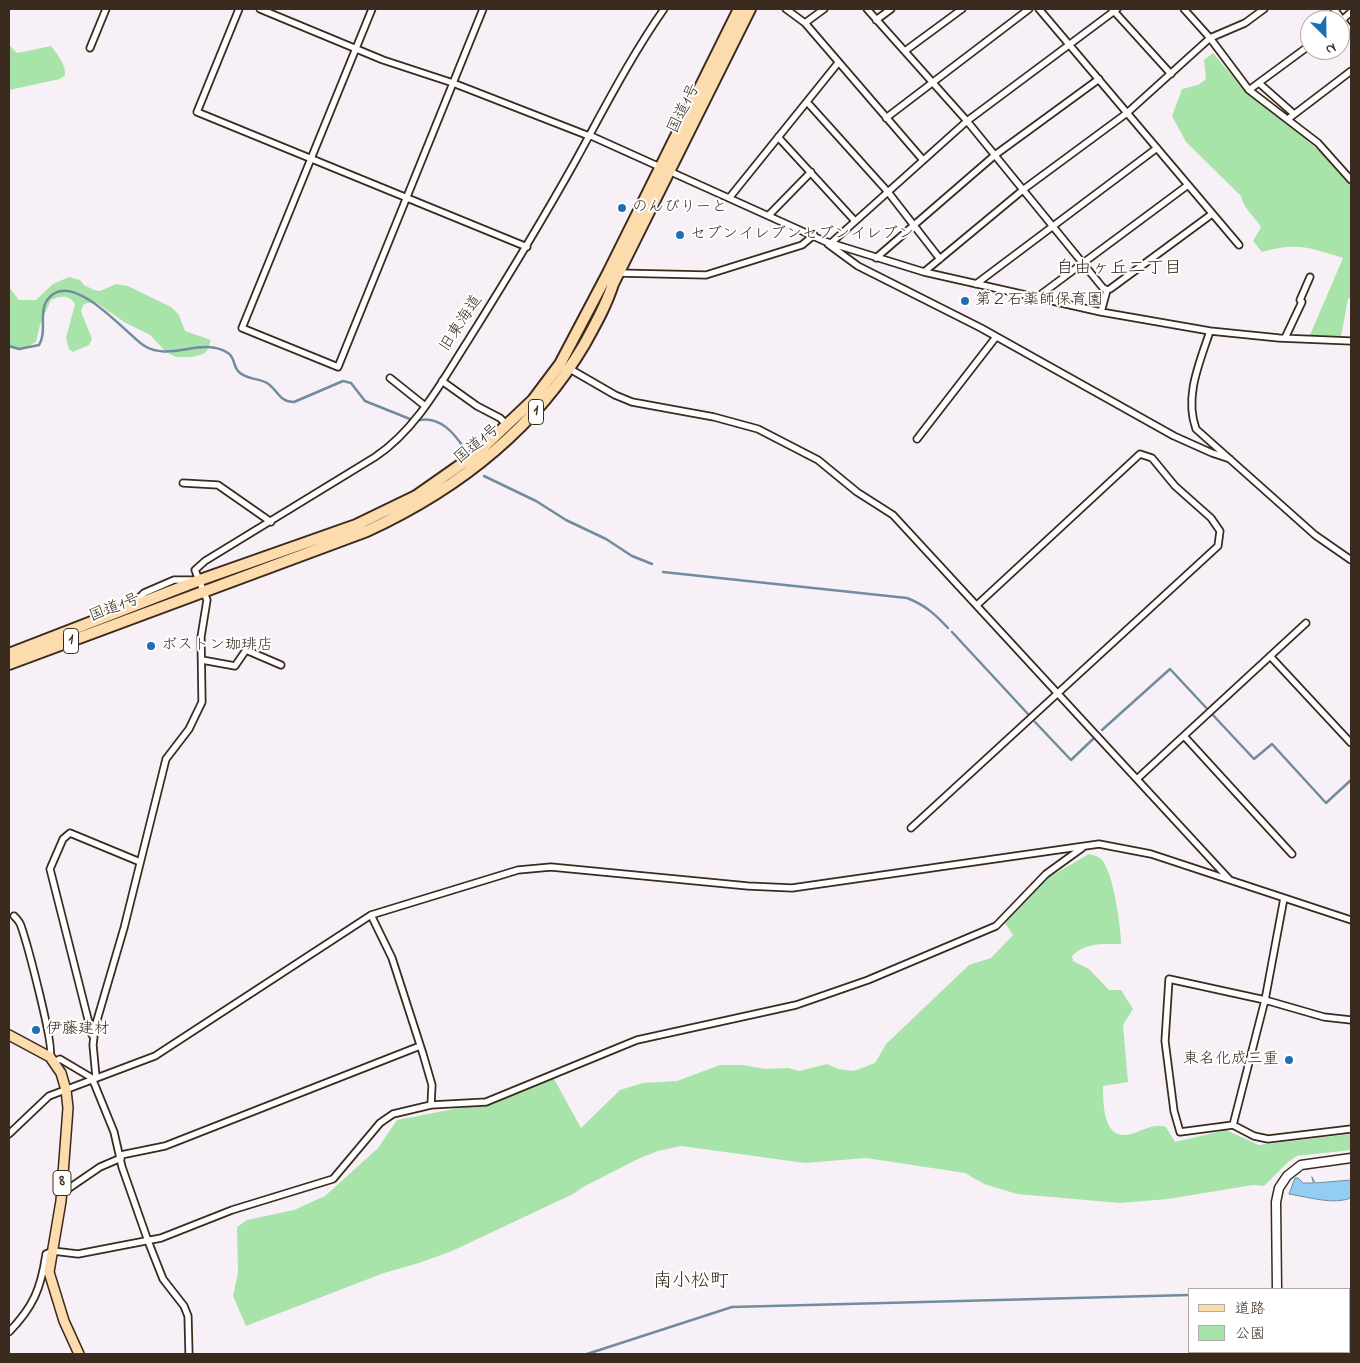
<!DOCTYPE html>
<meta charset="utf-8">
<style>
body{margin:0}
#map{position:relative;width:1360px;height:1363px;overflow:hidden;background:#f8f0f7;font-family:"Indie Flower","Klee One",sans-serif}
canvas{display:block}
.frame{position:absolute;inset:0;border:10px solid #3b2a1e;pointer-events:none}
.legend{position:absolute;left:1188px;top:1288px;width:162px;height:65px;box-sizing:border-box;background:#fff;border:1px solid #b1aaa5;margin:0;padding:6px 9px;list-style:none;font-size:15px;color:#3b2a1e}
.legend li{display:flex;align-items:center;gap:10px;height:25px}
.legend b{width:25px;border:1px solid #b1aaa5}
.north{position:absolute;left:1300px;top:10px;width:50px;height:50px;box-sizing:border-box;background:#fff;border:1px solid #b1aaa5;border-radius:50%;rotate:157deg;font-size:14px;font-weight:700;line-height:20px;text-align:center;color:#3b2a1e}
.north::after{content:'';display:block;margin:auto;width:18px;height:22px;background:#1f6fb2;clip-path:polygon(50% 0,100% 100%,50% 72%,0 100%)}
</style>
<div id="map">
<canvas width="1360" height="1363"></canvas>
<div class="frame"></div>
<ul class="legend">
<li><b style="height:6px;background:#fcdcac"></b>道路</li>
<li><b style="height:14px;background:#a8e4aa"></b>公園</li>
</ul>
<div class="north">N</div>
</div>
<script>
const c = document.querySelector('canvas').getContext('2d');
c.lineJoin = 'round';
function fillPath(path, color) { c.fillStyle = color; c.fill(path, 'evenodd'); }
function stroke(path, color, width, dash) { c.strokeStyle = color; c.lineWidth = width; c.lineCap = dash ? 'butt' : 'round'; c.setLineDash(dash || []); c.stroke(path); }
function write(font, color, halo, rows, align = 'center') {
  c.font = font + ' "Indie Flower","Klee One",sans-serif'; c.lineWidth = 4; c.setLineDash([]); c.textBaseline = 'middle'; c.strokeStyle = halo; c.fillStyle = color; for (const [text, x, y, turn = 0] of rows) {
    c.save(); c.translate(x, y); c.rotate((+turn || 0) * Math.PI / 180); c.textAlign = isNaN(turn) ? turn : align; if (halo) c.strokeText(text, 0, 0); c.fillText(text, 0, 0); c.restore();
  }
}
const green = new Path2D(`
 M9,45l8,8 34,-7c6,8 15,18 14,29l-5,4 -51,11z
 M1213,53l33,39 12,7 63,53 30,34v111l-3,2 -7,38 -31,-2 33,-77c-34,-10 -45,-16 -81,-6l-9,-11 8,-14c-6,-10 -18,-19 -20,-31l-55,-54 -14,-26 10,-27 16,-4 8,-6 -2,-19z
 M69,277l11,3 4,5 10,5 6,1 16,-7 12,2 43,21 8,8 6,16 26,9 -4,11 -4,3 -11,3h-16l-10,-5 -16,-17 -26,-13 -27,-19h-10l-4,2 -2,6 11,28 -3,6 -16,7 -4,-3 -3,-11 9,-34c-6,-10 -15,-8 -24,-4l-11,25 -4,17 -15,8 -12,-2v-61l10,13h17l17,-16z
 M1089,854c3,1 8,2 11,4 13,10 21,69 21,86 -17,0 -36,-2 -49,12l1,5 16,8 20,21h12l12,19 -10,16 5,57 -25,4c0,14 0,50 21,49 15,0 26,-13 42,-8l9,15 51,-12 33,15 92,-11v16l-54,6 -9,6 -24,24 -11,-1 -85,14 -48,4 -103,-9 -33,-10 -19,-11 -99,-15 -61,5 -124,-17 -23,5 -20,8 -55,28 -10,7 -121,57 -33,12 -35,10 -138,53 -13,-30 5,-23 -1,-46 10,-7 47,-10 31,-14 53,-48 19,-28 62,-12 34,-4 60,-27 28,51 39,-38 23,-7 34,-2 43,-16h23l22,4 23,-1 11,3 28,-7 11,5 16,2 21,-8 11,-19 83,-79 22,-7 22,-23 -8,-12 39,-43z`);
const water = new Path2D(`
 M1312,1177l3,6 36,-3v18c-18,7 -43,-1 -62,-4l6,-16h3l5,5h10z`);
const stream = new Path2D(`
 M9,346l10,3 20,-4c10,-16 -5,-40 16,-52 25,-14 70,39 88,52 27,18 58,-9 85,8 7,4 5,14 11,19 8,8 20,6 28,11 11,7 12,19 27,19l49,-21 8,2 14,18 45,18
 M419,420c21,-4 35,13 45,28
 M484,476l52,25 30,19 40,19 26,17 20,8
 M663,572l244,26c18,7 28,16 41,30
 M952,632l76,82
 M1035,722l36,38 22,-21
 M1102,730l68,-61 84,90 18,-15 54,59 25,-23
 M1349,1290h2
 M587,1354l145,-47 457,-12`);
const street = new Path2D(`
 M239,9l-42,103 330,135
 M260,9l123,51 70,23 136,53
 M372,9l-130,319 96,39 145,-358
 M786,9l19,14 118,137
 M867,9l100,112 136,167 4,2 3,-1 102,-75
 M1039,9l200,236
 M1112,9l59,65
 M1184,9l26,29 39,52 69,53 33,37
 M1334,9l17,23
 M876,20l15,-11
 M1340,22l11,-10
 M805,23l19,-14
 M90,48l16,-39
 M905,51l57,-42
 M1259,83l35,31
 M1249,90l61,-45
 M807,102l81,90 52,67
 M886,118l143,-109
 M1288,119l63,-48
 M589,135l235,106 100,31 177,40 109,19 69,7 72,3
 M778,137l77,84
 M730,197l108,-134
 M769,215l42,-43
 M831,243l136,-122 150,-112
 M828,244l30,22 123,62 193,108 38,17 18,6
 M876,258l119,-103 104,-76
 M924,272l100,-83 103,-76 83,-75 35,-15 19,-14
 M617,273l89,2 96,-30 12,-10
 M976,284l181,-136
 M1036,298l152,-113
 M1101,312l6,-22
 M1210,331c-10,31 -26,65 -14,98l119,106 36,25
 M1285,338l17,-36 -2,-2 10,-23
 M570,369l45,26 17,7 82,15 44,12 60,31 39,32 36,23 336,364
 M390,378l35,28
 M442,381l35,25 23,12 7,7
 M917,439l79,-102
 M183,483l35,2 53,37
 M133,604l11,-11 30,-13h18
 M1270,656l81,87
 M202,660l33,6 11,-16 35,15
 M1184,736l108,118
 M1137,779l169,-156
 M911,828l307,-282 2,-15 -9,-13 -36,-32 -23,-28 -12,-4 -163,151
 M371,915l21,43 31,96 9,31 -1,20
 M14,916c3,3 6,6 7,10 6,17 34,121 29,131
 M1351,1020l-27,-3 -59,-17 -96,-21 -4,62 9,70 6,21 53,-7 21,11 14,3 83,-10
 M92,1035l-42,-166 13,-30 7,-6 70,29
 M54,1062l6,-3 32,19 22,54 8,35 26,74 15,38 21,27 4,10 1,38
 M96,1077l-3,-32 2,-18 29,-99 42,-169 23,-30 13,-27 -1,-65 6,-37 -12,-30 10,-9 170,-104c42,-28 67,-76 94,-118 37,-59 73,-118 107,-179 28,-51 55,-104 88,-151
 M1233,1125l32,-125 19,-102
 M9,1134l40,-38 106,-40 216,-141 147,-45 33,-3 197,19 44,2 307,-44 52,10 200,66
 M121,1155l44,-9 255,-100
 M62,1193l38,-26 21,-9
 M9,1332c24,-25 32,-43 37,-78l7,-3 25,3 83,-16 71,-28 101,-31 47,-56 13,-9 38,-9 55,-3 151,-62 159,-35 72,-25 128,-54 50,-52 36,-26`);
const secondary = new Path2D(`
 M1277,1289l-1,-87 3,-14 8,-12 14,-11 50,-7
 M1278,1352v2`);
const primary = new Path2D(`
 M9,1035l41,22 11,16 5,17 2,18 -7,93 -12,71 15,49 15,33`);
const highway = new Path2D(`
 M9,654l191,-74 156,-55 60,-29 60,-42 57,-54 27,-36 48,-91 131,-264
 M9,664l358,-133c89,-41 166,-100 217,-186 11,-20 22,-39 29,-61l137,-275`);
const markers = [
 [622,208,5,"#1f6fb2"],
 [680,235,5,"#1f6fb2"],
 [965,301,5,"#1f6fb2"],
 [151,646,5,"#1f6fb2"],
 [36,1030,5,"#1f6fb2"],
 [1289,1060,5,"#1f6fb2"]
];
const shields = [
 [536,412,15],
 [71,641,15],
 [62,1183,18]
];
const shieldNames = [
 ["1",536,412],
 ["1",71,641],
 ["8",62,1183]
];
const streetNames = [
 ["国道1号",685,109,-64],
 ["旧東海道",462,324,-57],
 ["国道1号",478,445,-39],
 ["国道1号",115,609,-21]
];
const poiNames = [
 ["のんびりーと",632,208],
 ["セブンイレブンセブンイレブン",690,235],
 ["第２石薬師保育園",975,301],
 ["ボストン珈琲店",161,646],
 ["伊藤建材",46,1030],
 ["東名化成三重",1279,1060,"right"]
];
const neighbourhoodNames = [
 ["自由ヶ丘二丁目",1119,270]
];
const quarterNames = [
 ["南小松町",691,1283]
];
fillPath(green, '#a8e4aa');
fillPath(water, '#93cdf3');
stroke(water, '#708c9e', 1);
stroke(stream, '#708c9e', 2.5);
stroke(street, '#3b2a1e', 9);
stroke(secondary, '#3b2a1e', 11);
stroke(primary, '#3b2a1e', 12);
stroke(highway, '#3b2a1e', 14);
stroke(street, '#fff', 5.5);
stroke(secondary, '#fff', 8);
stroke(primary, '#fcdcac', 9);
stroke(highway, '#fcdcac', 10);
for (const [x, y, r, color] of markers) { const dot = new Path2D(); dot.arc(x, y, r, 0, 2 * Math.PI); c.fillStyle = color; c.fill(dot); stroke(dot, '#fff', 2); }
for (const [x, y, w] of shields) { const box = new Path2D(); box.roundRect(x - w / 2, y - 12.5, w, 25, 4); c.fillStyle = '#fff'; c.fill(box); stroke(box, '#3b2a1e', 1); }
write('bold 15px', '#3b2a1e', null, shieldNames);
write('16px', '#3b2a1e', '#fff', streetNames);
write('16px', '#3b2a1e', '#fff', poiNames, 'left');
write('18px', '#3b2a1e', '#fff', neighbourhoodNames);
write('19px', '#3b2a1e', '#fff', quarterNames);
</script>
